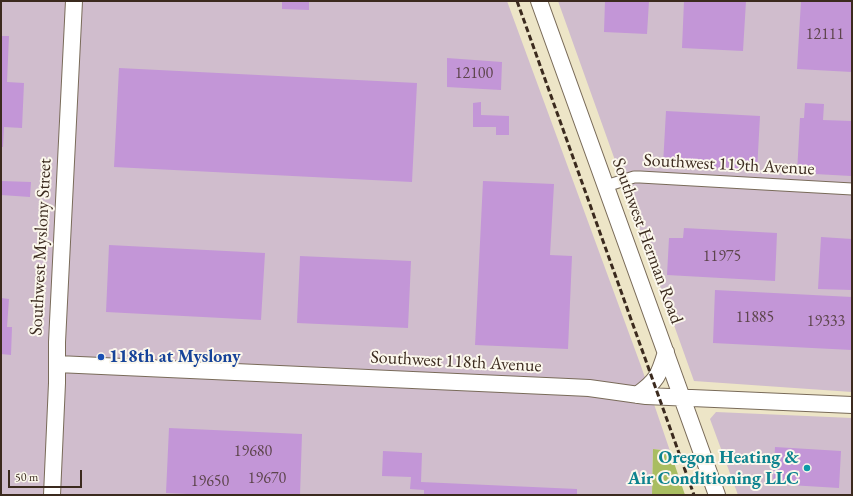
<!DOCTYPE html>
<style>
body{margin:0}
#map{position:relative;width:853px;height:496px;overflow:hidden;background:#ede5c7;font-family:"EB Garamond",serif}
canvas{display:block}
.frame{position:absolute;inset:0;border:2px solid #3b2a1e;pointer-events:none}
.scale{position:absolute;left:8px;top:470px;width:74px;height:18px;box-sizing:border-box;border:2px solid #3b2a1e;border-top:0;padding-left:5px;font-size:12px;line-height:14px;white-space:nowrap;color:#3b2a1e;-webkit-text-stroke:3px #fbf7ec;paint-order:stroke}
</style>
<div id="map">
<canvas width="853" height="496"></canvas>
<div class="frame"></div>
<div class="scale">50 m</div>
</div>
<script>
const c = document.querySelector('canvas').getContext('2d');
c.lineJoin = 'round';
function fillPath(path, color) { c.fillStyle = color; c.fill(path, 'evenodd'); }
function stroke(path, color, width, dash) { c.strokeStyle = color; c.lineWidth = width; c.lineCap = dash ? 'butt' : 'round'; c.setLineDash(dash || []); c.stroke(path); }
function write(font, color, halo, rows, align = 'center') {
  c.font = font + ' "EB Garamond",serif'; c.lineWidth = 4; c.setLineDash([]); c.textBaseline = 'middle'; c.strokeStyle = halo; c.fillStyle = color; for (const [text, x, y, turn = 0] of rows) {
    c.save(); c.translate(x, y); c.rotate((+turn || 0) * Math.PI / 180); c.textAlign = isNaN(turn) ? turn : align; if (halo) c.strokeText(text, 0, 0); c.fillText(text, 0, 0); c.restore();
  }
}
const industrial = new Path2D(`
 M1,1h506l134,365 29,85 -17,-2 -1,46h-651z
 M558,1h294v391l-158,-11z
 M716,412l136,6v63l-1,14h-113l-28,-76z`);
const green = new Path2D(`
 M653,449l17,2 15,44h-33z`);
const building = new Path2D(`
 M282,1h27v9l-27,-1z
 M605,1h44l-2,33 -43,-2z
 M684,1h62l-3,50 -61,-3z
 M801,1h51v71l-55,-3z
 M1,36h8l-2,46 17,1 -2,45 -18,-1 -1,20h-2z
 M447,58l55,4 -1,28 -54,-3z
 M119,68l298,15 -5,99 -298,-15z
 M481,102v13l28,1v19h-13v-8h-23v-24z
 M805,103l19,1 -1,16 29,1 -1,55 -54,-3 3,-55h4z
 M666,111l94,5 -3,55 -94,-6z
 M1,181l30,1 -1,15 -29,-2z
 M483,181l71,3 -4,71 22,1 -4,93 -93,-4z
 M684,228l93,5 -2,48 -108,-6 2,-37h14z
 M821,237l31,2v51l-34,-1z
 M109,245l156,8 -4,67 -155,-8z
 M300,256l111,5 -3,67 -111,-5z
 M715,290l137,7v53l-139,-7z
 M1,298l8,1 -2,28h5l-1,28 -10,-1z
 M169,428l133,6 -2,61h-91l-43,-2z
 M775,447l66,4 -2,37 -66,-4z
 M383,451l39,2 -1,29 156,7v6h-153v-5l-14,-1 1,-12 -29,-1z`);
const street = new Path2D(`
 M606,186l28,-9h6l212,12`);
const secondary = new Path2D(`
 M539,1l178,494
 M57,364l511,23 21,1 57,8 206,9
 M637,395c20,-14 22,-20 29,-43
 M52,495l5,-112v-41l17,-341`);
const rail = new Path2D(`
 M517,1l177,494`);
const markers = [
 [101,357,4,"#1a4fb4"],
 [807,468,4,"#0f9aa8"]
];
const numberNames = [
 ["12111",825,35],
 ["12100",474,74],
 ["11975",722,257],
 ["11885",755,318],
 ["19333",826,322],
 ["19680",253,452],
 ["19670",267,479],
 ["19650",210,482]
];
const streetNames = [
 ["Southwest 119th Avenue",729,165,3],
 ["Southwest Herman Road",647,241,70],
 ["Southwest Myslony Street",41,247,-87],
 ["Southwest 118th Avenue",456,362,3]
];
const transitNames = [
 ["118th at Myslony",109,357]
];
const cultureNames = [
 ["Oregon Heating &",799,458],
 ["Air Conditioning LLC",799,479]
];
fillPath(industrial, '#d0bdcd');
fillPath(green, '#a9bd61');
fillPath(building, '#c396d7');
stroke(street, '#796b59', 13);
stroke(secondary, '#796b59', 18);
stroke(street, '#fff', 11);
stroke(secondary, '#fff', 16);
stroke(rail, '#3b2a1e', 3, [6, 3]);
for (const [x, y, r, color] of markers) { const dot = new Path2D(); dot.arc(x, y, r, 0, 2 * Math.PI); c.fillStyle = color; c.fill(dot); stroke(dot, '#fbf7ec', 1.5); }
write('16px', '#5d454c', null, numberNames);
write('18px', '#3b2a1e', '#fbf7ec', streetNames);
write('bold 18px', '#164399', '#fbf7ec', transitNames, 'left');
write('bold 18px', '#0d838f', '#fbf7ec', cultureNames, 'right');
</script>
